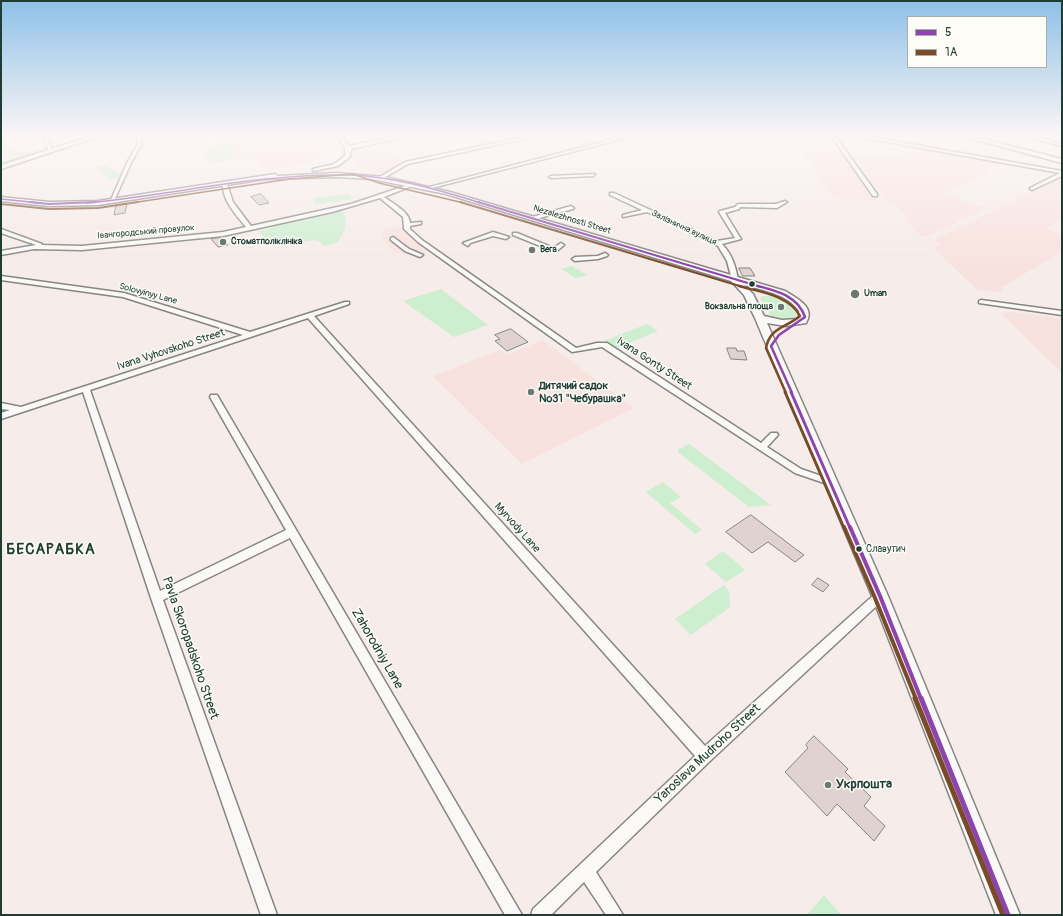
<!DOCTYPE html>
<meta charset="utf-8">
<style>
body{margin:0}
#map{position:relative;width:1063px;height:916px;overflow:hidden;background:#f6ece9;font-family:Pangolin,sans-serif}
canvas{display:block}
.frame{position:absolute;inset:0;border:2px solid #1f3d34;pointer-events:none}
.legend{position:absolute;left:907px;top:16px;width:140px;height:52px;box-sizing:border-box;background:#fdfcf7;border:1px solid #a4b0a9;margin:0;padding:5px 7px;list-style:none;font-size:12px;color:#1f3d34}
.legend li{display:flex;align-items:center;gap:8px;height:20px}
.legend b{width:20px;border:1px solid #a4b0a9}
</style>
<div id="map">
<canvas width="1063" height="916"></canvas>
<div class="frame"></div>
<ul class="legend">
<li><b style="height:5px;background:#8e44ad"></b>5</li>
<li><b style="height:5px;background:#7a4b2a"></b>1А</li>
</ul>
</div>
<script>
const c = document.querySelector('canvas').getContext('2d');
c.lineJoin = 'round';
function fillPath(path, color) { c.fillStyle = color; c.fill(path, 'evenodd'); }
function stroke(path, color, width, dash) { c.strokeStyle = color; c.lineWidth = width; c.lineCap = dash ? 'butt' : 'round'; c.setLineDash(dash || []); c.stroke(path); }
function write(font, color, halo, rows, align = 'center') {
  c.font = font + ' Pangolin,sans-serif'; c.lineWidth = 3; c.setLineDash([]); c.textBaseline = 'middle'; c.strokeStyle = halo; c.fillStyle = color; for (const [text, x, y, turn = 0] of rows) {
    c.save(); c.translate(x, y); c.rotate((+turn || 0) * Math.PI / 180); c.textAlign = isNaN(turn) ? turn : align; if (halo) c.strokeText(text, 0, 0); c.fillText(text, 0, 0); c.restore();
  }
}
const built = new Path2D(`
 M251,136l28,2 10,-2h28l14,12 -6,5v2l-15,7 -45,10 -9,-11 -7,-3 -24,4h-21l3,-18z
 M754,136h40l-1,11 -27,3z
 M799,136h28l52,66 -46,-4 -27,-40z
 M373,146l8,7 8,-1 15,10 -23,13 -20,-6 -9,-13 6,-7z
 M907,146l97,17 -18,7 4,1 -49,23 46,14 -59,28h-7l-18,-17h5l-13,-15 -6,-1 -17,-20 -4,-10 -15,-19 55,3z
 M1057,179l5,3v38l-16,9 16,6v16l-61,37 3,4 -27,-2 -43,-42 6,-4 -8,-3z
 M399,226l31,24 -9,3h-26l-13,-13 2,-10z
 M1009,312l53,6v55l-60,-59z
 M543,340l91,68 -112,56 -89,-88 67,-26 6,5z`);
const green = new Path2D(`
 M225,143l10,2v13l-14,4 -12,-2v-13z
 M18,150l2,2 18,-2 -31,13 3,-12z
 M106,166l14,8 -1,3 -11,3 -11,-13z
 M348,194l4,3 -1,2 -36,6v-7z
 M342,210c7,12 3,21 -4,32l-15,4 -2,-4 -6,-2 -29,4 -17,-3 -3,-1 -7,-9 14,-3 -2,-3z
 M572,266l15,9 -11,3 -15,-9z
 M441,289l47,36 -34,12 -51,-36z
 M763,296h17l7,2 10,18c-7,5 -19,2 -27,-1l-10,-17z
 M647,324l11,7 -43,18 -11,-8z
 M689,444l82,61 -22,2 -71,-55 1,-3z
 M663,482l18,15 -11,6 32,27 -7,4 -49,-42z
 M723,551l22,19 -19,12 -21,-18z
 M724,585l5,6 1,16 -39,28 -16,-16z
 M824,895l17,20h-34z`);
const building = new Path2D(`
 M261,194l8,9 -10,2 -8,-8z
 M127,204l-2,9 -11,2 2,-10z
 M221,238l7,7 -10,2 -7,-8z
 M739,268h11l5,8h-12z
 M511,329l17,13 -21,9 -12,-10 5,-2 -5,-4z
 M727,348h9l1,3h7l3,9 -16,-1z
 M751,515l46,35 7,5 -9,7 -27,-20 -16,11 -26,-21z
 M818,578l11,7 -6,7 -11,-7z
 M814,736l34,33 -3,3 26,25 -7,9 21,20 -11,15 -37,-37 -10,12 -42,-44 23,-24 -2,-3z`);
const minor = new Path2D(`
 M44,136h4l4,16 -3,-1z
 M138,136h4l-1,9 -10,18 -17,38 -4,1 17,-39 10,-18z
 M528,136h10l-130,28 -26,15 -4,-1 27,-16z
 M625,136h9l-206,53 -2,-1z
 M831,136h4l42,58v2h-4z
 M853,136h12l197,35v5l-30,14 -2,-1v-1l30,-15z
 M1023,136h9l30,8v2z
 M595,174l-2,2 -42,2 -2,-1 2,-1z
 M223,183l4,1 6,18 18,24 100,-22 63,-21v2l-30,12c8,6 26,15 26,26l11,-1v2l-11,2v3l12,11 154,108 21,-5h10l154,100 10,-10h6l1,2 -11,12 34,22 32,11 2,2 -2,2 -3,1 -35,-12 -193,-126 -30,5 -154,-110 -14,-13 -1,-12 -23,-19 -48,14 -109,24 -141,14 -48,-1 -33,6v-4l35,-6 -35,-12v-4l41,15v1l40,1 141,-14 23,-5c-9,-11 -25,-28 -23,-44z
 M610,193h4l103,48 18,-3 -16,-26 1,-1 15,-4 3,-3h38l9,-3 2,1 -10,6 -37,-1 -1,2 -14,4 16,26 -19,5c10,10 14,23 16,36l-3,2 -3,-2 -5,-19 -9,-15 -71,-34 -24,5v-2l19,-5 -32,-15z
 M571,206l3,2 -1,1 -41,11 -3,-2z
 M493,232l16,5 -3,2 -13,-3 -23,7 -2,3 -5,-3z
 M513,233h4l34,14h4l6,-4 3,2 -6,5 -10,-1 -35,-14z
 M393,237l16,12 14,6 -3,2 -15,-6 -14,-11v-2z
 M605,253l3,2 -1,1 -9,3 -23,2 -3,-2 3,-2 23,-1z
 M1,276l123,17 126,39 95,-30h4v2l-35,12 391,430 171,-153 4,-2 4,2 2,3 -2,3 -174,162 -114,111 27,43h-17l-22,-33 -33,33h-20l2,-6 162,-153 -387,-438 -218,72 70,201 126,-61 -76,-133 1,-2h6l305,520h-17l-215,-377 -127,62 114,315h-16l-110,-317 -68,-206 -82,27v-6l9,-3 -9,-1v-6l20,4 222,-72 -120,-38 -122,-17z
 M981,300l81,11v4l-83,-12v-2z`);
const secondary = new Path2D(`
 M91,136h9l-99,33v-4z
 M337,136h5l7,10 48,-10h13l-59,13 -1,8 -12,9 -25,5v-2l21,-5 11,-8v-8z
 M961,136h11l90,23v4z
 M337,173l48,4 65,15 335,99c11,7 31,16 21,32l-20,3 -19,-3 121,273 132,319h-24l-124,-319 -117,-278 -11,-23 -13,-14 -285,-87 -74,-15 -35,-2 -72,2 -167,26 -49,1 -48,-5v-4l48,5 49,-1 177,-27 3,2zM744,285c18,5 44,9 55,26v8l-17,1 -18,-4 -11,-22z`);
const bus1Far5 = new Path2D(`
 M1,199l39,4
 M86,203c87,-8 174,-30 262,-28 45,1 91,15 133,28`);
const bus1Far4 = new Path2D(`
 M30,202l19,2 47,-2
 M478,202l283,85`);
const bus1Far3 = new Path2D(`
 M758,286c19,5 40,10 47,31l-26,18 -8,11 21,47`);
const bus1Far2 = new Path2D(`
 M791,392l59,136`);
const bus1Far1 = new Path2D(`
 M850,527l30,69 41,103`);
const bus1 = new Path2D(`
 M921,698l87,217`);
const bus2Far5 = new Path2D(`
 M131,203l159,-24 63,-5 26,9 85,20`);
const bus2Far4 = new Path2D(`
 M460,202l283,85
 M1,204l48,5 49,-1 40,-6`);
const bus2Far3 = new Path2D(`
 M739,286c21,6 50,9 61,30 -14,12 -30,11 -34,32l20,45`);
const bus2Far2 = new Path2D(`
 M785,392l59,136`);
const bus2Far1 = new Path2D(`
 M844,527l31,71 41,101`);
const bus2 = new Path2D(`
 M915,698l88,217`);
const markers = [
 [223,242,4,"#6a7a73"],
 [532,250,4,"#6a7a73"],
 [752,284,3.5,"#1f3d34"],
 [855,294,5,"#6a7a73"],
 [781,307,4,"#6a7a73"],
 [531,392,4,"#6a7a73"],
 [859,549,3.5,"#1f3d34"],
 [828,785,4,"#6a7a73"]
];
const farStreetnames = [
 ["Nezalezhnosti Street",572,220,17],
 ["Залізнична вулиця",684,228,25],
 ["Івангородський провулок",146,232,-5],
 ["Solovyinyy Lane",148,294,15]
];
const farPoinames = [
 ["Стоматполіклініка",231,242],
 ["Вега",540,250],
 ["Uman",864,294],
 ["Вокзальна площа",773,307,"right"]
];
const busNames = [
 ["Славутич",866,549]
];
const streetNames = [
 ["Ivana Vyhovskoho Street",171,350,-18],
 ["Ivana Gonty Street",654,364,33],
 ["Myrvody Lane",517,528,48]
];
const poiNames = [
 ["Дитячий садок",539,386],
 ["№31 \"Чебурашка\"",539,399]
];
const nearStreetnames = [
 ["Pavla Skoropadskoho Street",190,648,71],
 ["Zahorodniy Lane",377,649,60],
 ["Yaroslava Mudroho Street",708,754,-43]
];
const nearPoinames = [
 ["Укрпошта",836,785]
];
const districtNames = [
 ["БЕСАРАБКА",51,550]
];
fillPath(built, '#f8e2df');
fillPath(green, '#cdeecf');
fillPath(building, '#dfd2cf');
stroke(building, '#858683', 1);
stroke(minor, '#858683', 3);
stroke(secondary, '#858683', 3);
fillPath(minor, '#faf9f7');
fillPath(secondary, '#faf9f7');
stroke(bus1Far5, '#8e44ad', 1.5);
stroke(bus1Far4, '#8e44ad', 2);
stroke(bus1Far3, '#8e44ad', 2.5);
stroke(bus1Far2, '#8e44ad', 3);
stroke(bus1Far1, '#8e44ad', 4);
stroke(bus1, '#8e44ad', 5);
stroke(bus2Far5, '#7a4b2a', 1.5);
stroke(bus2Far4, '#7a4b2a', 2);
stroke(bus2Far3, '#7a4b2a', 2.5);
stroke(bus2Far2, '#7a4b2a', 3);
stroke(bus2Far1, '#7a4b2a', 4);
stroke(bus2, '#7a4b2a', 5);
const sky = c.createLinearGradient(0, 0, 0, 265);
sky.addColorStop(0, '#8ec0e8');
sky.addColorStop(0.51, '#fbf6f5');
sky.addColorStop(1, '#fbf6f500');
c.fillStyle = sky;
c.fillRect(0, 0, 1063, 265);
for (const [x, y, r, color] of markers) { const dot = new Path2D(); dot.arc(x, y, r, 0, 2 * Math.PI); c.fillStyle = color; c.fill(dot); stroke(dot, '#fdfcf7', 1.5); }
write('9px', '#1f3d34', '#fdfcf7', farStreetnames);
write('bold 9px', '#1f3d34', '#fdfcf7', farPoinames, 'left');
write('10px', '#1f3d34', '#fdfcf7', busNames, 'left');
write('11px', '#1f3d34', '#fdfcf7', streetNames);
write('bold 11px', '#1f3d34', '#fdfcf7', poiNames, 'left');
write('13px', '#1f3d34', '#fdfcf7', nearStreetnames);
write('bold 13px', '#1f3d34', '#fdfcf7', nearPoinames, 'left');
c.letterSpacing = '1px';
write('bold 15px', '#1f3d34', '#fdfcf7', districtNames);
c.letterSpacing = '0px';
</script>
